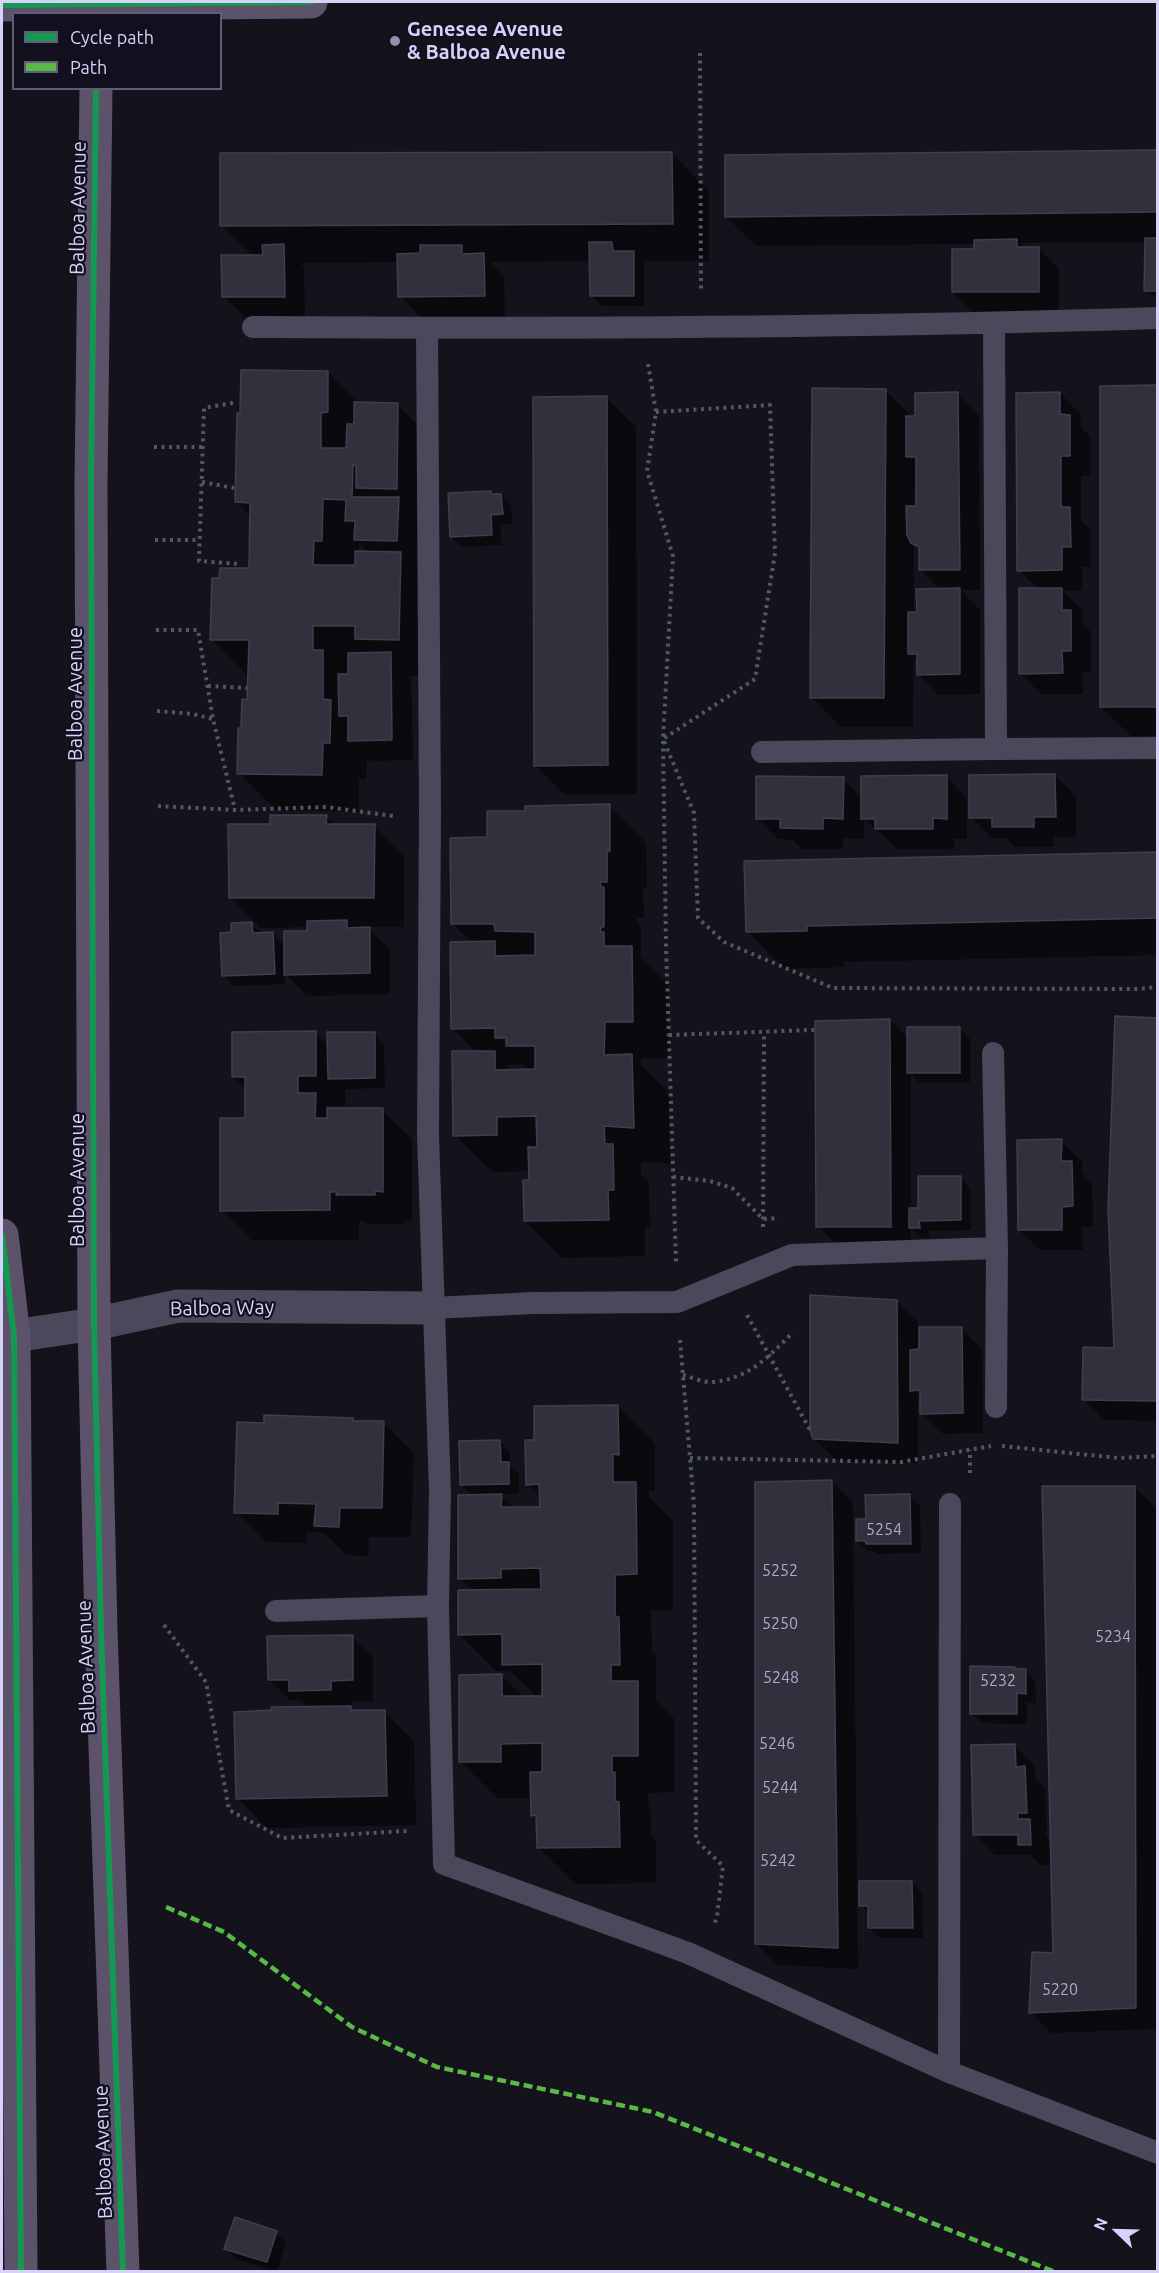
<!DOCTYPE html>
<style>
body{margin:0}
#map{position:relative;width:1159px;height:2273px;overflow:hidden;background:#14121a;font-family:Ubuntu,sans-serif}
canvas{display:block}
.frame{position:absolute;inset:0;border:3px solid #d7d2f9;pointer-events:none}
.legend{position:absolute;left:12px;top:12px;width:210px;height:78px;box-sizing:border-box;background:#120f1e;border:2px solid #615d76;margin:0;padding:8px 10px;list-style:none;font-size:18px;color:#d7d2f9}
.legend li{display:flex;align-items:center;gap:12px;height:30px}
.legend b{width:30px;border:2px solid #615d76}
.north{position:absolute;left:1087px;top:2201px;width:60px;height:60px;-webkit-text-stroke:4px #120f1e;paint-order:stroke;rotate:293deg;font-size:16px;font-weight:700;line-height:24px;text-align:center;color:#d7d2f9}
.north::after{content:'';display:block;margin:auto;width:21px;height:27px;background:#d7d2f9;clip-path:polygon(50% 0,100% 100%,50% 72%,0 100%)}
</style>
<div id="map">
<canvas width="1159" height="2273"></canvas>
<div class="frame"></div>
<ul class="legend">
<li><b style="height:8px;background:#139951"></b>Cycle path</li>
<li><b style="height:8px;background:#58b947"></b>Path</li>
</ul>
<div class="north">N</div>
</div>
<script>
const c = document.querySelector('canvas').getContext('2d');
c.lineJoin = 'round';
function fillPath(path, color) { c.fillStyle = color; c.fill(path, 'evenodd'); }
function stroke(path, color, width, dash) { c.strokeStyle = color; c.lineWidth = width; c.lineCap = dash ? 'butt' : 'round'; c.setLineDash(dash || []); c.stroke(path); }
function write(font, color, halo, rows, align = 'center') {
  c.font = font + ' Ubuntu,sans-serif'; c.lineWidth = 4.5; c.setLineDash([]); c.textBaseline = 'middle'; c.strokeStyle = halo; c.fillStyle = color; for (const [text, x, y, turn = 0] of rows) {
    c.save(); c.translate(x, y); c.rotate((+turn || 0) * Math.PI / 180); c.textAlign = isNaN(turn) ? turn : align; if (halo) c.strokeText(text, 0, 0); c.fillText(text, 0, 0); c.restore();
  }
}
const shadow = new Path2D(`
 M1158,151v149l-12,-10v-48l-126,1 4,5h14l21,21v43l-85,1 -21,-21 23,-42v-6l-220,2 -30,-29z
 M672,153l37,38v70h-65v45h-42l-11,-11v-34l-101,1 14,14 1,41h-84l-21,-21 -1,-34 -99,1 4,4 1,50h-60l-21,-20 29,-41 -31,-30z
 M328,372l31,32 39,1 37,37 1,234h-25l2,84 -42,1 -4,-4 -1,22h-7v33l-83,-2 -37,-37 4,-43 6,-28v-25l-37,-38 9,-60 29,-9 1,-53 -14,-15zM359,543l10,10h-10z
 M1158,387v349h-27l-30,-29z
 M885,390l28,28h4l41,-24 21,21 1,175h-20l20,20v84l-41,1 -21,-21v-12l-4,-5 -1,70h-72l-29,-30zM915,487h3v20h-3zM914,544l6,6v19l20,21 -22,24h-4z
 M1060,393l20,21 1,13 9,10 1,39h-10v44l9,9 1,38h-9v23l-19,1 20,20 -1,13 9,8v40h-9l1,22h-42l-21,-21 19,-83 -20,-20z
 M606,397l30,30 1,367 -72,1 -30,-30z
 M490,492l3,3h8l10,11 1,18 -12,1 2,20 -40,2 -11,-10z
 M1055,776l21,20v41h-22v10h-39l-9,-9h-14l-21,-21z
 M947,777l20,21v41h-13v10h-56l-34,-30v20l-21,-1v11h-41l-9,-9 -15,-1 -21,-21 86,-39 19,19z
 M609,806l37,37 1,45h-4l1,30h-7v4l4,3v32l27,28 1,73 -28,1v6l28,27 1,72 -29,-2v12l8,8 1,45h-5v29l-83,2 -37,-37 5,-50 -38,1 -37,-37 22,-82 -24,-25 19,-85 -19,-19 36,-85 38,-27zM523,1064l7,7h-17l-7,-6z
 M326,817l9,8 39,1 30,29v72h-36l22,23v44l-83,2 -23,-23 1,11 -51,2 -11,-11 10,-41 18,-10 11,10h11l12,12 24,-14 -1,-5 -48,1 -29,-30 41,-72z
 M1158,854v101l-315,7 1,5 -59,2 -37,-37z
 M1158,1019v402l-54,-1 -20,-21 31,-49z
 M890,1020l19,19 50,-11 11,11v43l-51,1 -8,-9v135h8l41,-32 10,11 1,42 -42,1v7h-8l-10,-10v19h-72l-21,-21z
 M315,1033l14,13 45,-13 10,11 1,44 -40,1 1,16 -20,1 4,4h52l30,29v82l-7,-1v4h-37l-3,-3h-6v19h-108l-29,-30 24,-91v-30l-12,-12z
 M1061,1141l21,20v12l10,10 1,44h-11l1,23h-43l-21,-20z
 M897,1301l21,21v32l43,-26 21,21 1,84 -40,1 -21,-21 -1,-14 -3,-3v67l-82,-3 -22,-21z
 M618,1406l37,38v47h-6v6l24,24v90h-22l1,40 4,4v46l18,18v73l-26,1 1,15 2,2v26l5,4v43l-81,1 -37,-37v-26l-6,-6v-17h-35l-37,-37 42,-85 21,21h14l-27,-26h-14l-37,-37 14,-42 -13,-14 13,-82 -12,-12 39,-43 10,11v14l9,8v20h-19l14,15 27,-1v-11l-14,-13 9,-43z
 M352,1419l3,3 29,1 30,30 -3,84h-42l-1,19 -22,-1 -22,-22 -17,-1v11l-41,-1 -30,-30z
 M832,1482l21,20 5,467 -80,-4 -21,-21z
 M1135,1488l21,20v521l-105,4 -20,-21 23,-58 -2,-89h-12l-10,-10h-35l-21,-21 40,-89 21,21 1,13 9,10 2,44h-4l9,10z
 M909,1496l11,10 1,47 -43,1 -4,-3h-6l-10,-10 9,-21z
 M352,1636l21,21v44h-21l-1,7 4,4 29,-1 30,30 2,84 -149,3 -30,-30 71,-90 -7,-8h-11l-21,-21z
 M1014,1668l3,2h8l10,11 1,22h-9v21l-45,-1 -10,-10z
 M912,1882l10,11 1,45h-43l-10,-10v-14l-9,-9z
 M276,2233l10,10 -9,29 -41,-13 -10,-11z`);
const building = new Path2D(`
 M1158,150v62l-433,5v-62z
 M672,152l1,72 -453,2v-73z
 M1145,238h13v53h-14z
 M1017,239v8h22v45h-87v-43h22v-9z
 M589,242h23l1,9h21v45h-44z
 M284,244l1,53h-63l-1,-42h42l-1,-10z
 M420,245h42v9l22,-1 1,43 -87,1 -1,-43 23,-1z
 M241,370l87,1v41l-7,1v35h25l1,-24h7v-22l44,1 -1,86 -41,-1v-22l-3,-1 -1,32h47l-2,44 -43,-1 1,-19h-10l1,-21 -23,-1 -1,42h-8l-1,24h42v-14l46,1 -2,88 -44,-1v-13h-42v24h10v49l8,1 -1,43h-7l-1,32 -85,-1 1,-46h3l1,-29 5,1 2,-60h-39l2,-62h7l1,-10h29l1,-65 -15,-1 2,-89h3z
 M1158,385v322h-58v-321z
 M812,388l74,1 -2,309h-74z
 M958,392l2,178h-41v-23l-8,-4 -4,-8 -1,-29h10v-49h-10v-41h9v-23z
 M1060,392v22l10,1v41h-9v51h9l1,40h-9v23l-45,1 -1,-178z
 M607,396l1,369 -74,1 -1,-369z
 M491,491v3h10l2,20 -12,1 1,20 -42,2 -2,-44z
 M960,588v86l-43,1v-21h-9v-42h9l-1,-23z
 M1019,588h43v22h9v41h-9l1,22 -44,1z
 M391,652l1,88 -44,1v-25h-9l-1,-42h10v-21z
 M1055,774l1,43h-22v10h-42v-9h-23v-43z
 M947,775v44l-14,-1v11h-58v-10h-14v-43z
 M756,776l88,1 -1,42 -20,-1v11l-43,-1v-9h-24z
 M610,804v47h-3v31h-7l1,5h3v40h-3l-1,5h4v14h28l1,76h-28l-1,33 28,-1 2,74 -30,-2 1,18h8l1,46h-6l1,30 -85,1 -1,-41h6l-1,-33h9l-1,-31 -39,1v18l-44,1 -1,-85h43v19l40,-1v-23h-29v-8h-11v-10l-44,1 -1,-87 45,-1v15l40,-1v-23l-40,-1 -1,-7h-43l-1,-86 37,-1v-26h38v-5z
 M270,815h57l-1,9h49l-1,74h-145l-1,-74h42z
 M1158,852v66l-351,8v5l-61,1 -2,-71z
 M347,920v8l23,-1v46l-86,2v-44h23v-10z
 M252,922l1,11 20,-1 2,42 -53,2 -2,-43 11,-1v-9z
 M1115,1016l43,2v383l-76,-1 1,-53 31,1 -6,-139z
 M890,1019l1,208h-75l-1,-206z
 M907,1027h53v46h-53z
 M316,1031v45h-18v17h18l-1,25h12v-10h56v84l-8,-1v4h-39l1,-3h-7v18l-110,1v-93h25v-41h-13v-45z
 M327,1032h48v46l-47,1z
 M1062,1139l-1,22h11l1,45 -11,1v23h-44l-1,-90z
 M918,1176h43v44l-42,1 1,7h-11v-20h9z
 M810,1295l87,5 1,143 -85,-4 -3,-9z
 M919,1327h43l1,86 -43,1v-24l-10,1v-41l9,-1z
 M618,1405l1,50 -6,-1v28h23l1,92 -22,1v41l4,1 1,48h-9v16h27v75h-26v16h3v29l4,1 1,45 -83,1 -1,-33 -5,1 -1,-44h12v-29l-41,1v18h-42v-87l43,-1v22h40v-32l-40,1v-31l-44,1v-45l83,-1 -1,-21 -39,1v9l-43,1v-84l44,-1 -1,13h39l-1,-23 -13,1 -1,-45h9v-34z
 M264,1415l89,3v3h31l-2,87h-42l-1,19 -25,-1 2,-22 -38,-1v11l-44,-1 3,-91 27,1z
 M500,1440l1,22h8v22l-49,1 -1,-44z
 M832,1480l6,468 -83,-4v-462z
 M1042,1486h93l1,522 -107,5 3,-61 21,1z
 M910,1494l1,50h-45l-1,-3h-9v-22h10l-1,-24z
 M353,1635v45l-22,1v9l-42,1v-11h-21l-1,-44z
 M970,1666l45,1v2h11v25l-9,-1v21h-47z
 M351,1706v4h34l2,86 -151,3 -2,-87 38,-2 -1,-3z
 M1015,1744l1,23 9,-1 2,47h-9v6h12l1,26h-13v-10h-45l-2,-90z
 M859,1881h53l1,47h-45v-22h-9z
 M235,2217l42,14 -10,31 -43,-13z`);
const path = new Path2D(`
 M700,53l1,236
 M648,364l8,48 -9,59 26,85 -10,183 3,207 10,317
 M233,403l-29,5 -5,153 40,3
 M656,412l114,-7 5,148 -20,126 -92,60 31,74 4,105 26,24 109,46 305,1 20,-2
 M154,447h48
 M202,482l32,6
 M155,540h44
 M156,630h42l15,89 22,91
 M208,686l39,2
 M157,711l36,3 20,5
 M158,806l77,4 92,-3 66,9
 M669,1035l145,-5
 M673,1177l37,4 22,7 31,31 16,-1
 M763,1227l1,-195
 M747,1315l63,115
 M680,1340l14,165 2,335 27,26 -6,51 -3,8
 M683,1375c8,2 19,7 27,7 36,-1 60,-26 83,-50
 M1002,1446l116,12 40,-2
 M690,1458l211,4 90,-16
 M970,1473v-23
 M164,1625l42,57 23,128 53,28 125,-7`);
const service = new Path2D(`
 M253,327c302,2 603,1 905,-9
 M427,328l3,483 -2,324 12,356 -2,115 6,258 244,89 261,119 209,81
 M996,749l162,-1
 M762,752l234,-3 -2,-425
 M433,1308l101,-5 143,-1 115,-47 205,-7 -4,-195
 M996,1407l1,-159
 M276,1611l162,-5
 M949,2072l1,-568`);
const minor = new Path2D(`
 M14,1336l80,-12 84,-18 255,2`);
const primary = new Path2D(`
 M2,5l309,-3
 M96,88l-5,395 3,841 7,306 22,642
 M2,1235l12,101 7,936`);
const quiet = new Path2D(`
 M166,1907l58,25 128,95 85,40 216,45 402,160`);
const cycleway = new Path2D(`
 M2,5l309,-3
 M96,88l-5,395 3,841 7,306 22,642
 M2,1235l12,101 7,936`);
const markers = [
 [395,41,6,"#938fab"]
];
const numberNames = [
 ["5254",884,1530],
 ["5252",780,1571],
 ["5250",780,1624],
 ["5234",1113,1637],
 ["5248",781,1678],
 ["5232",998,1681],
 ["5246",777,1744],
 ["5244",780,1788],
 ["5242",778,1861],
 ["5220",1060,1990]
];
const poiNames = [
 ["Genesee Avenue",407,29],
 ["& Balboa Avenue",407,52]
];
const streetNames = [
 ["Balboa Avenue",78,208,-89],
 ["Balboa Avenue",75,694,-90],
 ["Balboa Avenue",77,1180,-90],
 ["Balboa Way",222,1308,-1],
 ["Balboa Avenue",86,1667,-92],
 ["Balboa Avenue",103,2152,-92]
];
fillPath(shadow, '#0007');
fillPath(building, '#32303d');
stroke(building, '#413e4d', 1.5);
stroke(path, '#4d5963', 4, [3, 4.5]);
stroke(service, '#4a485a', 22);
stroke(minor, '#4a485a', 33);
stroke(primary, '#5c536b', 33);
stroke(quiet, '#58b947', 4.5, [9, 4.5]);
stroke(cycleway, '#139951', 6);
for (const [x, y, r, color] of markers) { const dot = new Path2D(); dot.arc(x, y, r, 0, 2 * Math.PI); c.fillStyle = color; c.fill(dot); stroke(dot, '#120f1e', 2); }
write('16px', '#aeaaca', null, numberNames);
write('bold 20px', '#d7d2f9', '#120f1e', poiNames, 'left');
write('20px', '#d7d2f9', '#120f1e', streetNames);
</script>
